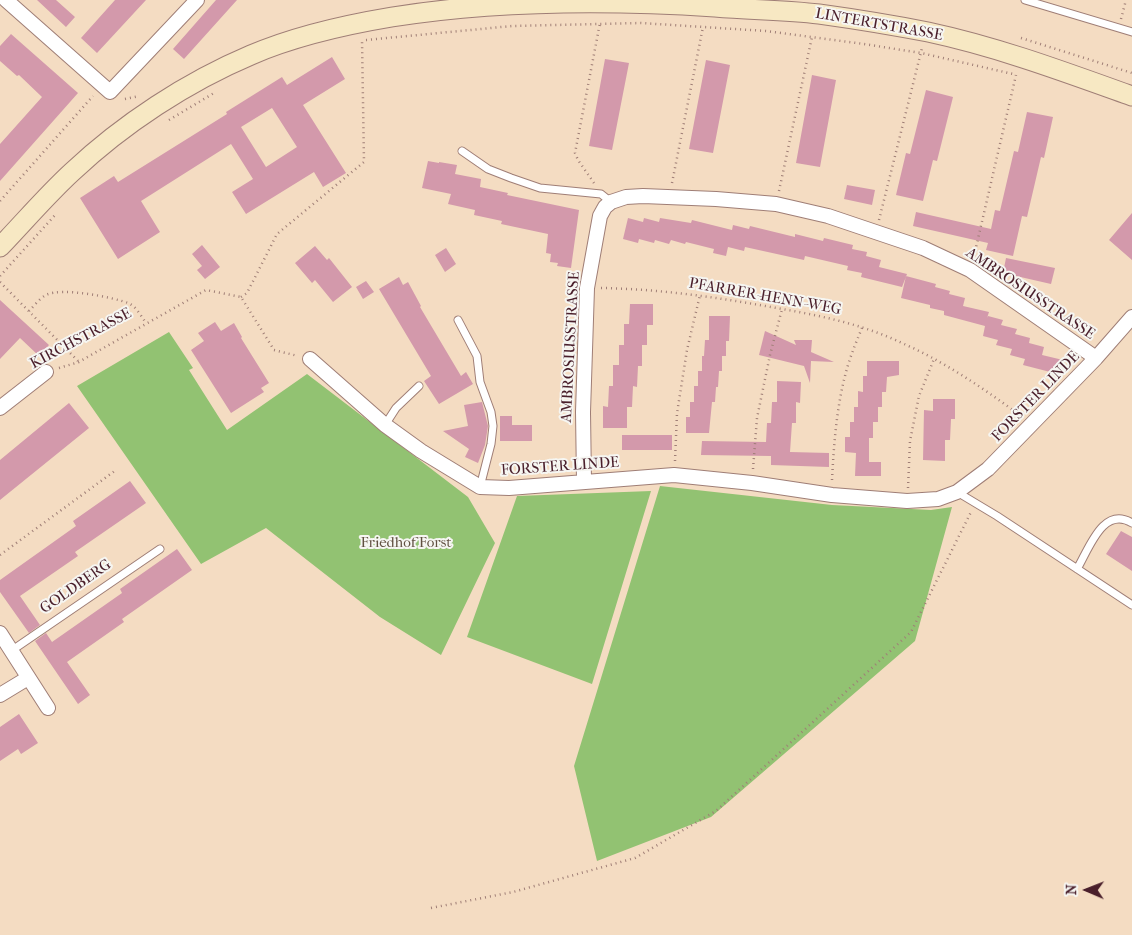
<!DOCTYPE html>
<style>
body{margin:0}
#map{position:relative;width:1132px;height:935px;overflow:hidden;background:#f4dcc2;font-family:"IM FELL French Canon",serif}
canvas{display:block}
.north{position:absolute;left:1062px;top:865px;width:50px;height:50px;-webkit-text-stroke:4px #f6f6f2;paint-order:stroke;rotate:271deg;font-size:14px;font-weight:700;line-height:20px;text-align:center;color:#4a1f2b}
.north::after{content:'';display:block;margin:auto;width:18px;height:22px;background:#4a1f2b;clip-path:polygon(50% 0,100% 100%,50% 72%,0 100%)}
</style>
<div id="map">
<canvas width="1132" height="935"></canvas>
<div class="north">N</div>
</div>
<script>
const c = document.querySelector('canvas').getContext('2d');
c.lineJoin = 'round';
function fillPath(path, color) { c.fillStyle = color; c.fill(path, 'evenodd'); }
function stroke(path, color, width, dash) { c.strokeStyle = color; c.lineWidth = width; c.lineCap = dash ? 'butt' : 'round'; c.setLineDash(dash || []); c.stroke(path); }
function write(font, color, halo, rows, align = 'center') {
  c.font = font + ' "IM FELL French Canon",serif'; c.lineWidth = 4; c.setLineDash([]); c.textBaseline = 'middle'; c.strokeStyle = halo; c.fillStyle = color; for (const [text, x, y, turn = 0] of rows) {
    c.save(); c.translate(x, y); c.rotate((+turn || 0) * Math.PI / 180); c.textAlign = isNaN(turn) ? turn : align; if (halo) c.strokeText(text, 0, 0); c.fillText(text, 0, 0); c.restore();
  }
}
const green = new Path2D(`
 M169,332l24,36 -4,2 38,60 80,-56 161,123 27,46 -54,112 -61,-38 -114,-89 -65,36 -124,-178z
 M660,486l172,19 99,5 21,-3 -37,134 -204,176 -114,44 -23,-95z
 M651,491l-59,193 -125,-47 50,-141z`);
const building = new Path2D(`
 M37,0h19l19,17 -9,10z
 M115,0h31l-49,53 -16,-15z
 M216,0h21l-53,59 -11,-10z
 M11,34l67,59 -78,88v-37l42,-47 -23,-22 -2,1 -17,-15v-15z
 M332,57l13,22 -42,26 43,68 -23,14 -9,-15 -68,42 -14,-22 21,-13 -22,-35 -90,57 19,31 -42,27 -38,-61 34,-22 4,6 109,-68 -1,-2 56,-35 5,8zM272,108l25,39 -31,20 -25,-40z
 M605,59l24,4 -17,87 -23,-4z
 M706,60l24,5 -17,88 -24,-4z
 M812,75l24,5 -16,87 -24,-4z
 M926,90l27,7 -16,64 -4,-1 -10,41 -27,-6 10,-42 4,1z
 M1027,112l26,5 -9,41 -3,-1 -14,60 -5,-1 -9,40 -27,-6 2,-7 -75,-17 3,-14 75,17 4,-19 5,1 14,-60 4,1z
 M428,161l11,2v-1l18,3 -2,9 26,5 -1,8 28,6 -1,2 72,15 -8,58 -14,-2 1,-3 -8,-1 1,-8 -5,-1 2,-19 -47,-10 1,-3 -28,-6 1,-5 -27,-6 3,-10 -29,-6z
 M847,185l28,5 -3,15 -28,-6z
 M1132,213v47l-23,-20z
 M628,218l15,4 1,-4 15,4 1,-4 31,5 1,-3 40,10 1,-5 16,4 1,-3 45,11v-3l28,7 1,-3 29,7 -1,4 15,3 -1,4 15,4 -2,7 28,7 -5,13 -41,-10 1,-4 -15,-3 1,-4 -43,-10 -1,4 -59,-13 -1,4 -16,-4 -2,9 -13,-3 1,-4 -28,-7 -1,2 -14,-4 -2,4 -14,-4 -1,3 -15,-4 -1,4 -15,-4z
 M202,245l18,22 -15,12 -8,-9 5,-4 -10,-12z
 M315,246l12,14 2,-2 23,29 -19,15 -18,-22 -3,3 -17,-20z
 M446,248l10,16 -11,8 -10,-17z
 M1006,258l49,10 -4,16 -48,-11z
 M906,276l30,8 -1,3 15,4 -1,3 16,4 -2,8 26,6 -2,6 1,-2 15,4 -2,5 16,4 -2,5 15,4 -1,5 15,4 -2,8 21,5 -5,14 -35,-9 2,-6 -15,-4 2,-6 -16,-4 2,-5 -15,-4 2,-10 -41,-11v-4l-14,-3v-3l-29,-7z
 M399,277l4,8 5,-3 13,24 -1,1 41,69 5,-4 7,12 -34,20 -15,-23 7,-5 -52,-87z
 M366,281l8,11 -11,7 -7,-12z
 M0,300l49,45 -10,11 -19,-18 -20,21z
 M630,304h23v21h-6v20h-5v21h-4l-1,21 -4,-1 -1,21h-5v21h-24v-22l5,1 1,-21h4v-21h6v-20h5v-21h5z
 M709,316h21l-1,25h-3v15h-4v15h-3l-1,16h-2l-1,15h-3l-3,31h-23v-16h4v-15h4v-16h4v-15h4v-15h2l1,-16h4z
 M215,322l6,9 13,-8 8,14 -1,1 28,45 -8,5 3,4 -33,21 -40,-63 13,-9 -6,-8z
 M765,331l31,14 -2,-5h18l-1,12 23,10 -23,-1 -1,22 -6,-17 -45,-11z
 M867,361h32v14l-12,2 -1,15h-4v15h-4v15h-5v16h-4v24h12v14h-26l1,-23 -11,-1v-15h5v-15h4v-15h4v-16l5,1v-16h4z
 M777,381l24,1 -1,21 -4,-1v21h-4l-2,29 39,1v14l-58,-2v-9l-70,-1 1,-14 64,1 1,-19h4l1,-21h5z
 M933,399h22v20h-4l-1,21h-5v21l-22,-1 1,-50 9,1z
 M482,402l6,24 -3,19 -7,18 -13,-6 4,-8 -26,-18 25,-5 -4,-21z
 M69,403l20,25 -89,72v-40z
 M500,416h12v9h20v16h-32z
 M622,435h50v15h-50z
 M130,481l16,22 -71,49 3,4 -58,40 20,29 -11,8 -29,-41v-12l76,-54 -3,-5z
 M1121,531l11,6v34l-26,-17z
 M177,549l15,21 -70,49 2,3 -57,40 23,33 -12,9 -43,-63 11,-8 6,9 70,-49 -2,-4z
 M19,714l19,29 -17,11 -3,-5 -18,12v-34z`);
const path = new Path2D(`
 M1121,19l5,-19
 M1021,38l111,35
 M366,40l146,-14 129,-3 125,8 98,13 57,9 92,21
 M125,99l14,-3
 M169,120l45,-27
 M594,183l-16,-23 -3,-7 25,-130
 M672,183l31,-156
 M779,191l33,-154
 M0,201l93,-105
 M879,220l43,-172
 M974,256l42,-181
 M0,276l56,-62
 M0,282l79,80
 M601,288c61,1 121,10 181,21 41,7 82,16 120,34 43,19 81,45 119,73
 M241,297l6,-4 30,-59 87,-72 -2,-122
 M29,311c5,-5 11,-13 17,-16 15,-8 66,2 82,8 8,3 13,13 18,20
 M59,368l20,-6 12,-7 115,-65 35,7 33,53 24,6
 M675,461l2,-48 10,-63 13,-55
 M753,469l4,-51 13,-63 12,-46
 M832,480c2,-39 5,-78 16,-115 4,-13 9,-25 14,-37
 M908,488l2,-47 9,-45 15,-37
 M0,555l116,-85
 M431,908l82,-16 122,-34 81,-47 195,-179 60,-120`);
const service = new Path2D(`
 M1025,0l107,32
 M462,151l26,18 23,9 29,10 61,6 10,8
 M458,320l19,36 3,26 11,30 2,14 -2,18 -11,43
 M385,425l11,-17 23,-22
 M957,492l40,24 135,89
 M1077,569c12,-20 26,-64 55,-46
 M11,651l149,-102`);
const minor = new Path2D(`
 M6,0l104,92 87,-92
 M310,359l75,66 36,26 59,36 29,1 165,-13 78,8 80,12 75,6 31,-2 19,-7 31,-23 108,-111 36,-41
 M0,408l46,-36
 M584,482l-1,-70 4,-124 13,-72 5,-9 6,-5 15,-5 17,-1 73,3 60,5 52,12 95,32 47,22 126,88
 M0,633l48,75
 M0,695l28,-17`);
const secondary = new Path2D(`
 M0,247c24,-25 47,-52 72,-75 51,-48 115,-90 179,-117 44,-19 93,-30 141,-38 107,-17 215,-17 323,-10 35,3 70,3 104,7 36,5 73,11 109,18 70,15 137,40 204,64`);
const streetNames = [
 ["LINTERTSTRASSE",879,25,10],
 ["AMBROSIUSSTRASSE",1030,294,34],
 ["PFARRER-HENN-WEG",765,297,10],
 ["KIRCHSTRASSE",81,339,-28],
 ["AMBROSIUSSTRASSE",571,347,-87],
 ["FORSTER LINDE",1036,397,-46],
 ["FORSTER LINDE",560,467,-4],
 ["GOLDBERG",76,587,-35]
];
const parkNames = [
 ["Friedhof Forst",406,543]
];
fillPath(green, '#92c272');
fillPath(building, '#d399ab');
stroke(service, '#9f7e76', 9);
stroke(minor, '#9f7e76', 16);
stroke(secondary, '#9f7e76', 21);
stroke(path, '#9f7e76', 2.5, [1, 4]);
stroke(service, '#fff', 7);
stroke(minor, '#fff', 14);
stroke(secondary, '#f7e8c3', 19);
write('15px', '#4a1f2b', '#f6f6f2', streetNames);
write('15px', '#605040', '#f6f6f2', parkNames);
</script>
